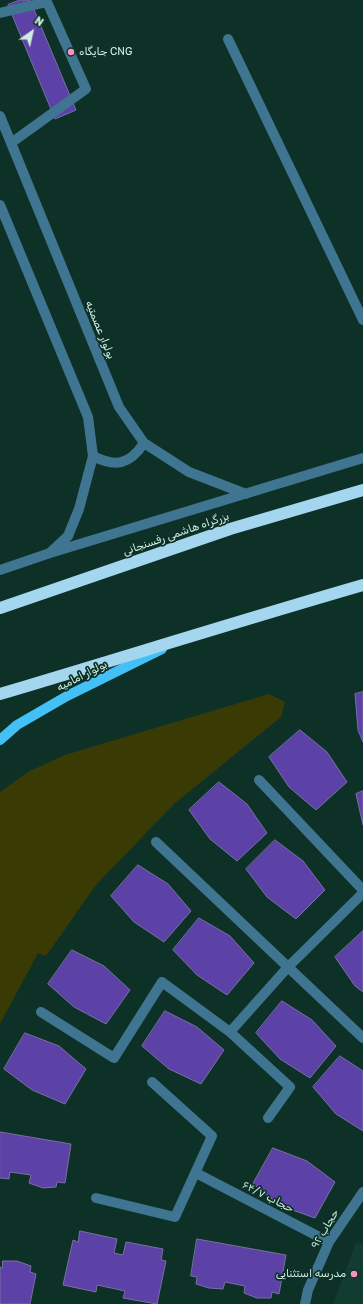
<!DOCTYPE html>
<meta charset="utf-8">
<style>
body{margin:0}
#map{position:relative;width:363px;height:1304px;overflow:hidden;background:#0d3127;font-family:Rubik,sans-serif}
canvas{display:block}
.north{position:absolute;left:12px;top:12px;width:40px;height:40px;-webkit-text-stroke:3px #0d3127;paint-order:stroke;rotate:34deg;font-size:11px;font-weight:700;line-height:16px;text-align:center;color:#cdede2}
.north::after{content:'';display:block;margin:auto;width:14px;height:18px;background:#cdede2;clip-path:polygon(50% 0,100% 100%,50% 72%,0 100%)}
</style>
<div id="map">
<canvas width="363" height="1304"></canvas>
<div class="north">N</div>
</div>
<script>
const c = document.querySelector('canvas').getContext('2d');
c.lineJoin = 'round';
function fillPath(path, color) { c.fillStyle = color; c.fill(path, 'evenodd'); }
function stroke(path, color, width, dash) { c.strokeStyle = color; c.lineWidth = width; c.lineCap = dash ? 'butt' : 'round'; c.setLineDash(dash || []); c.stroke(path); }
function write(font, color, halo, rows, align = 'center') {
  c.font = font + ' Rubik,Cairo,sans-serif'; c.lineWidth = 3.5; c.setLineDash([]); c.textBaseline = 'middle'; c.strokeStyle = halo; c.fillStyle = color; for (const [text, x, y, turn = 0] of rows) {
    c.save(); c.translate(x, y); c.rotate((+turn || 0) * Math.PI / 180); c.textAlign = isNaN(turn) ? turn : align; if (halo) c.strokeText(text, 0, 0); c.fillText(text, 0, 0); c.restore();
  }
}
const built = new Path2D(`
 M356,1243l7,1v60h-30z`);
const green = new Path2D(`
 M269,694l16,8 -4,15 -107,87 -78,81 -50,71 -8,-3 -38,71v-232l28,-20 37,-17z`);
const building = new Path2D(`
 M20,0h10l46,110 -21,9 -47,-114z
 M363,692v50l-5,-12 -3,-36z
 M300,730l27,22 20,30 -31,28 -27,-23 -20,-30z
 M219,782l28,22 20,29 -30,28 -27,-22 -21,-29z
 M363,791v34l-7,-31z
 M275,840l28,21 22,29 -29,29 -29,-22 -21,-28z
 M138,865l30,19 23,27 -27,31 -30,-20 -23,-26z
 M199,918l31,18 24,27 -27,32 -30,-20 -24,-25z
 M363,931v61l-8,-6 -20,-29z
 M72,950l32,16 26,24 -24,34 -32,-17 -26,-23z
 M282,1001l30,19 24,26 -26,32 -30,-19 -24,-26z
 M165,1011l32,16 27,23 -23,34 -32,-15 -27,-23z
 M25,1033l34,13 27,23 -21,35 -33,-14 -28,-21z
 M340,1056l23,15v60l-27,-17 -23,-27z
 M0,1132l71,12 -6,39 -8,-1 -1,5 -13,1 -14,-5 2,-8 -21,-3 -1,7 -9,-1z
 M273,1148l34,13 28,21 -20,36 -34,-12 -28,-22z
 M80,1231l37,8 -3,14 9,2 3,-13 37,7 -2,11 5,1 -9,43 -34,-6 2,-7 -28,-6 -1,7 -33,-7 10,-45 5,2z
 M197,1239l89,16 -7,39 -7,-2 -1,6h-14l-13,-5 1,-7 -20,-4 -2,7 -14,-1 -13,-4 1,-7 -6,-1z
 M3,1261h14l14,5 -1,6 6,2 -6,30h-30v-37l2,1z`);
const minor = new Path2D(`
 M0,13l47,-11 39,87 -75,54
 M228,39l135,281
 M0,116l119,291 25,36 45,29 57,22
 M0,205l88,212 5,39 -14,53 -11,27 -17,16
 M93,456c23,12 37,8 51,-13
 M0,570l50,-17 313,-95
 M259,780l104,110
 M156,842l207,196
 M41,1012l73,46 48,-76 68,50 60,55 -22,31
 M230,1032l58,-65 75,-74
 M196,1173l133,69
 M96,1198l79,19 37,-81 -60,-54
 M305,1304l3,-14 21,-48 34,-50`);
const major = new Path2D(`
 M0,740l17,-15 50,-29 95,-47`);
const highway = new Path2D(`
 M0,608l230,-79 133,-39
 M0,694c121,-36 242,-74 363,-109`);
const markers = [
 [71,52,4,"#fc8fc2"],
 [354,1274,4,"#fc8fc2"]
];
const poiNames = [
 ["جایگاه CNG",79,52],
 ["مدرسه استثنایی",346,1274,"right"]
];
const streetNames = [
 ["بولوار عصمتیه",100,330,68],
 ["بزرگراه هاشمی رفسنجانی",176,534,-19],
 ["بولوار امامیه",82,676,-27],
 ["حجاب ۶۴/۷",268,1197,27],
 ["حجاب ۹۲",325,1229,-59]
];
fillPath(built, '#123c30');
fillPath(green, '#3a3b04');
fillPath(building, '#5c41a7');
stroke(building, '#7871a1', 1);
stroke(minor, '#3f7590', 10);
stroke(major, '#43c1f7', 10);
stroke(highway, '#a4d6ef', 12);
for (const [x, y, r, color] of markers) { const dot = new Path2D(); dot.arc(x, y, r, 0, 2 * Math.PI); c.fillStyle = color; c.fill(dot); stroke(dot, '#0d3127', 1.5); }
write('11px', '#cdede2', '#0d3127', poiNames, 'left');
write('11px', '#cdede2', '#0d3127', streetNames);
</script>
